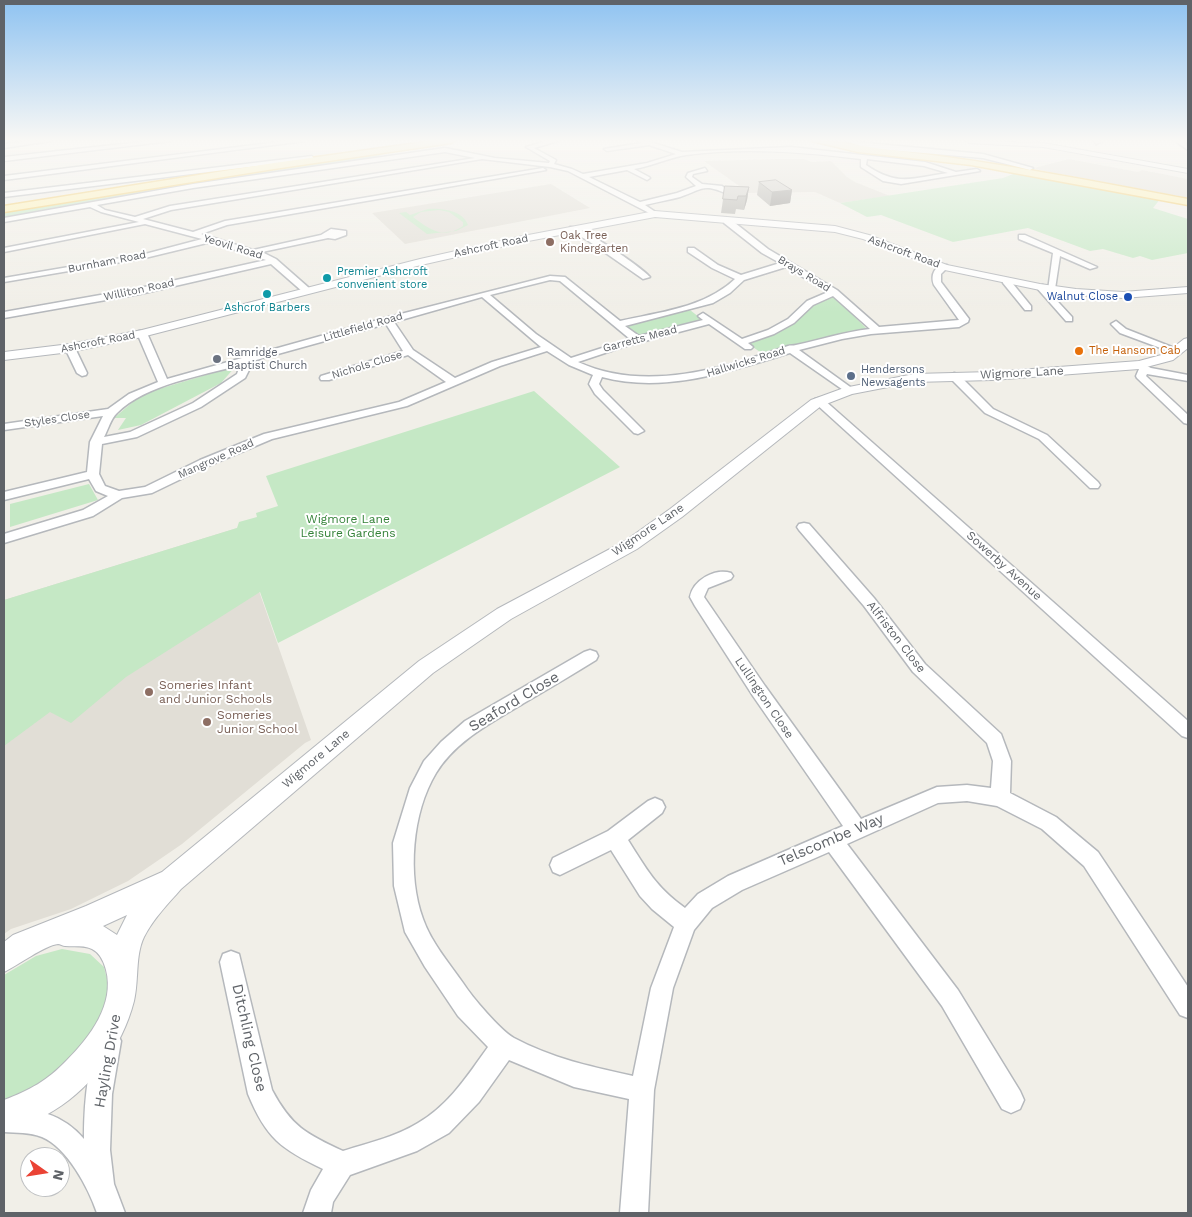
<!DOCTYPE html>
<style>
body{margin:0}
#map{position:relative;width:1192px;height:1217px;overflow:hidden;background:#f1efe8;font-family:"Work Sans",sans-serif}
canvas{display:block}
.frame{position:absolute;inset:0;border:5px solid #5f6368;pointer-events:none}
.north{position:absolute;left:20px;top:1147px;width:50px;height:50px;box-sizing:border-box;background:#fff;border:1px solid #bfc1c3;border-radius:50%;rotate:103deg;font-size:14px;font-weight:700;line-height:20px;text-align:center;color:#5f6368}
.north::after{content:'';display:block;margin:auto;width:18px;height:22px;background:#ea4335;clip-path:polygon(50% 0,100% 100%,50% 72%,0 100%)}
</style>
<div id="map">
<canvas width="1192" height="1217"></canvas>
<div class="frame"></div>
<div class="north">N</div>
</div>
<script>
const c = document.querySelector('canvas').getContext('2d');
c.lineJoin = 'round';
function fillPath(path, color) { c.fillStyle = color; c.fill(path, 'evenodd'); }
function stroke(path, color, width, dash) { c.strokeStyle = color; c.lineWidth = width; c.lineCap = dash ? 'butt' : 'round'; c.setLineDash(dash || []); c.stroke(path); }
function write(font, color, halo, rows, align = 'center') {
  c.font = font + ' "Work Sans",sans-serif'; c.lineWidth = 4; c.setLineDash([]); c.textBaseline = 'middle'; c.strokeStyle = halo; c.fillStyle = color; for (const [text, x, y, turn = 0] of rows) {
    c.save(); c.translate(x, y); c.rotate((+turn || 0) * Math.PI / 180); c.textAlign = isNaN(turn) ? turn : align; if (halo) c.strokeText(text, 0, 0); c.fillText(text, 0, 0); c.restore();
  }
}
const education = new Path2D(`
 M777,159h27l8,3 19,-1 16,16 8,5 35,14 -50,7 -25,-11 -66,1 -45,-32z
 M1069,159l69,13 4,-2 46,9v19l-149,-28 -5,-2z
 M551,184l39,24 -185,36 -33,-31z
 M237,528l74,212 -6,3 -123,101 -54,37 -57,28 -60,20 -7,5v-334z`);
const green = new Path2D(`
 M377,154l6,3 -379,61v-6z
 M1018,172l143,26 -8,10 35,11v34l-36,7 -12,-4 -7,2 -30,-9 -13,2 -62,-23 -75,14 -72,-27 -14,2 -27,-14 163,-25z
 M428,209c13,-1 35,1 40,16l-12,6 -29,3 -28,-21 7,-1 4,3zM439,210l10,2 14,10v4c-20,14 -34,3 -50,-9l8,-5z
 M833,295l35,35 -29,4 -76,20 -16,-11 26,-10 40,-29z
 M690,310l14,11 -66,15 -12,-11z
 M236,366l-15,17 -80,42 -23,5 8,-12h-12l28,-24z
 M534,391l86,76 -342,176 -18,-51 -134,85 -55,46 -21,-11 -46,34v-146l233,-72 2,-6 18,-5 -1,-4 22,-7 -12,-30z
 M89,484l9,16 -88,27v-23z
 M62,949l28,5 14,13 5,20 -4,25 -33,54 -53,35 -15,4v-130l32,-19z`);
const minor = new Path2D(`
 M31,141h19l-46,7v-4z
 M150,141h20l-166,20v-4z
 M286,141h18l-300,39v-4z
 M547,141h11l-24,7 22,12 -2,4 18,5 11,5 64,-11 29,-9 -27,-9 -42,6 -3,-2 38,-6 -4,-2h9l35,11 109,-5 134,15 31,10 21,-3 3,2 -79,13 -18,-3 -22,-14v-8c-58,-7 -117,-12 -175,-4 -18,3 -34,11 -52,14l15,8 1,1 -3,2 -20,-10 -38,7 51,25 37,-9 19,-7 -10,-9 2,-4 17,-5 2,3 -14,3 -1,3 10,7 20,2 6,5 -3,2c-22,-10 -24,-3 -45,4 -11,3 -23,5 -35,8l12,8 1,1 -3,2 -87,-45 -18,-4 -68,-8 -311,51 -28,9 50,13 32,-11 318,-53 3,2 -319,55 -26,9 52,16 68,-15 10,-6 15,2v4l-11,4 -7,-1 -66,14 14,7 33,29v4h-6l-32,-28 -131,30 -136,24v-6l136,-24 126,-28 -55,-18 -66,16 -141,24v-4l141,-24 57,-15 -57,-15 -141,28v-4l135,-26 -38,-10 -11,-5 -86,15v-4l189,-34 252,-36 50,10 54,5 1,-2 -24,-14zM445,152l30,6 -305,48 -35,11 -30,-7 -8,-5 96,-17zM867,159l57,7 24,7c-36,5 -50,14 -82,-8z
 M846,141l137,13 50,14 -3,2 -47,-12 -118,-10z
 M1094,141h9l-7,3z
 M1175,141h7l6,5v4z
 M312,156l2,3 -310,38v-4z
 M724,219h6l38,30 69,41 42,37 80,-7 -25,-35c-4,-10 1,-21 13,-20l1,2 -7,7v8l28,37 -1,3 -9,5 -88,7 -29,5 -43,11 54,39 1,2 -5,3 -59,-41c-60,18 -125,41 -188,24l-3,7 4,6 41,41 -6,3 -4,-1 -39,-39 -6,-10 4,-9 -24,-10 -22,-14 -47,15 -93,40 -135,33 -64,27 -56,27 -30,5 -29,18 -89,27v-9l79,-24 25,-14 -12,-5 -7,-12 -85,21v-8l83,-20 3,-30 13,-26 -99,14v-6l104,-15 21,-15 29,-12 -21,-49 2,-2h6l2,2 20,46 218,-61 165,-42 15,1 55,44c40,-9 84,-13 115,-42l-23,-11 -24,-16v-4h6l24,17 23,10 39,-12 -18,-10 -38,-30zM786,267l42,25 -21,9 -19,18 -20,11 -26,9 -39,-26 -5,3 5,4 -64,16 -14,-10 88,-23 17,-10 14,-13zM550,280l10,1 70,58 -59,19 -35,-24 -46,-39zM833,296l37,33c-26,3 -50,11 -74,16 -3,1 -6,0 -8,1 -65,22 -142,47 -210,16l48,-16 83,-22 36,25h6l2,-2 -5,-4 26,-9 20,-11 19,-18zM482,297l59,50 -49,15 -37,16 -42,-28 -19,-28zM386,324l17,27 -82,25 -1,2 1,2h8l79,-25 38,27 -47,20 -135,32 -64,26 -55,27 -26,4 -14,-5 -6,-12 3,-30 35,-7 64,-30 44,-29 6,-12 -2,-4zM240,365l-3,9 -44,29 -63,29 -26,5c4,-7 7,-19 13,-24 29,-29 85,-37 123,-48z
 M570,227c12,-1 71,40 80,50l-7,2 -56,-39 -17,-9z
 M1019,235h6l72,32 -7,2 -30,-13 -5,33 -7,2 24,26v4h-6l-30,-34 7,-2 5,5 5,-37 -34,-14z
 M1003,279h6l22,27v4h-6l-22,-27z
 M1116,321l10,8 56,22 -2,2h-6l-54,-20 -9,-9z
 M70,345l5,3 12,25 -1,2 -4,1 -5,-3 -12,-25z
 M1139,362l12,6 37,7v6l-41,-7 -1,2 42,39v9l-4,-1 -47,-45 -1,-2 3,-7 -5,-4z
 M954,373l4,1 35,35 54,26 51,47 2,3 -2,3h-8l-51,-49 -54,-26 -35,-35 -1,-2z
 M819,398l4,1 365,322v17l-6,-2 -367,-333 -1,-2 1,-2z
 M804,523l5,1 65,74 51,66 76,70 10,27 -1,32 46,24 42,35 90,135v31l-8,-3 -96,-149 -42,-37 -45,-23 -30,-5 -29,2 -91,41 111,146 62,101 4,9 -4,9 -9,4 -9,-4 -60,-103 -113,-154 -87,38 -30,18 -18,22 -21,58 -19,102 -6,123h-28l9,-114 -55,-12 -65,-27 -30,42 -30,31 -32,18 -67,24 -17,27 -2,11h-28l8,-23 12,-21c-42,-20 -57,-31 -75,-75l-28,-132 3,-8 8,-3 8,3 33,136c19,36 34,44 71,61 25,-8 52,-14 75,-28 31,-18 50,-48 70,-76l-30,-31 -33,-49 -20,-35 -11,-46 -1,-43 17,-55 14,-27 17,-19 24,-21 119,-69 6,-2 6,2 2,4 -2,4c-24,15 -48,29 -72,43 -31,19 -68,37 -88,70 -24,40 -29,102 -13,146 8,23 26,44 40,64 9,14 37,47 51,55 37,20 78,29 119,38l18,-88 23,-61 -22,-18 -12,-13 -29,-46 -51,25 -7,-3 -3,-7 3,-7 55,-27 40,-30 7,-3 7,3 3,6 -3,6 -34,27c19,30 28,47 57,68l13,-14 30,-18 115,-50 -90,-130 -58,-90 -5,-9c3,-17 25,-29 41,-24l2,3 -2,3 -23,9 -4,9 61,89 96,133 76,-32 30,-2 24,3 2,-27 -6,-18 -74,-71 -49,-66 -65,-76 -2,-3 2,-3z
 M109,1029l8,4 4,8 -9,53 -2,56 4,34 11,29h-28c-8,-24 -30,-66 -55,-76 -12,-5 -26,-4 -38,-5v-26c31,2 59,8 80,33 0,-34 3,-75 17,-106z`);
const tertiary = new Path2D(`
 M966,141l77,2 145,26v4l-145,-26 -74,-4z
 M655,211l180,15 34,9 78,30 93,19 36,5 47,3 65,-5v6l-65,5 -47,-3 -36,-5 -100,-21 -77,-30 -28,-7 -180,-15 -132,25 -102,23 -279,72 -72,15 -66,8v-8l66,-8 72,-14 278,-71 103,-23z
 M1188,338v10l-15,12 -34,9 -147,11 -78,2 -62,12 -31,12 -139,111 -45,32 -126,70 -78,54 -252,216c-13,15 -28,30 -37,48 -9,19 -5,43 -10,64 -12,47 -45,91 -88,114 -13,8 -28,12 -42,17v-32c26,-10 43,-19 63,-40 23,-23 48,-56 39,-90 -2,-8 -6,-17 -14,-21 -8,-4 -18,-2 -27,-3 -2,0 -5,-2 -7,-2 -13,1 -41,22 -54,28v-30l9,-7 73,-29 76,-34 257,-211 78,-52 128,-68 45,-32 141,-109 33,-12 70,-14 78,-2 147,-11 26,-7 19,-15zM127,915l-10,20 -14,-9z`);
const primary = new Path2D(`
 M432,141h23l-4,2 -177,26 -270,43v-6l270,-43z
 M812,141c29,0 58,7 87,10 97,11 193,30 289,48v6l-217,-40 -113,-13z`);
const wall = new Path2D(`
 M759,182l33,8 -2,13 -20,3 -13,-11z
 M725,186l24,1 -2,13 -3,10 -8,-1 -1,5 -14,-1z`);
const shadedWall = new Path2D(`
 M749,187l-2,13 -3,10 2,-14z
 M792,190l-2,13 -20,3 2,-14z`);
const building = new Path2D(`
 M776,180l16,10 -20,2 -13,-10z
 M725,186l24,1 -3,9h-8l-1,4 -14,-1z`);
const markers = [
 [550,242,5,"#8d6e63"],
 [327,278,5,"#0f9aa8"],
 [267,294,5,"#0f9aa8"],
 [1128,297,5,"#1a4fb4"],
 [1079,351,5,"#e8710a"],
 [217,359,5,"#6b7280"],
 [851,376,5,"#5c6f8a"],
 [149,692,5,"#8d6e63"],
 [207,722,5,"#8d6e63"]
];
const farEducationnames = [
 ["Oak Tree",560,236],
 ["Kindergarten",560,249]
];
const farStreetnames = [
 ["Ashcroft Road",491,246,-12],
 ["Yeovil Road",233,247,17],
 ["Ashcroft Road",904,252,20],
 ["Burnham Road",107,262,-11],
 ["Brays Road",804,274,31],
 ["Williton Road",139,290,-12],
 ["Littlefield Road",363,327,-16],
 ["Garretts Mead",640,339,-15],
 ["Ashcroft Road",98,342,-11],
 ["Hallwicks Road",746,362,-17],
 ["Nichols Close",367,365,-17],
 ["Styles Close",57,419,-8],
 ["Mangrove Road",216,459,-24]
];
const farCulturenames = [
 ["Premier Ashcroft",337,272],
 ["convenient store",337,285],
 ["Ashcrof Barbers",267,308,"center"]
];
const farTransitnames = [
 ["Walnut Close",1118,297]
];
const farFoodnames = [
 ["The Hansom Cab",1089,351]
];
const farWorshipnames = [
 ["Ramridge",227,353],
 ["Baptist Church",227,366]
];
const farServicenames = [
 ["Hendersons",861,370],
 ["Newsagents",861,383]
];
const streetNames = [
 ["Wigmore Lane",1022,373,-3],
 ["Wigmore Lane",648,530,-34],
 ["Sowerby Avenue",1004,566,42],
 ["Alfriston Close",896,637,52],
 ["Lullington Close",764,698,56],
 ["Wigmore Lane",316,759,-40]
];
const parkNames = [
 ["Wigmore Lane",348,519],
 ["Leisure Gardens",348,533]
];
const educationNames = [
 ["Someries Infant",159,685],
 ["and Junior Schools",159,699],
 ["Someries",217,715],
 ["Junior School",217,729]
];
const nearStreetnames = [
 ["Seaford Close",514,702,-31],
 ["Telscombe Way",831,840,-23],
 ["Ditchling Close",249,1038,77],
 ["Hayling Drive",108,1061,-80]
];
fillPath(education, '#e1ded6');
fillPath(green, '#c5e8c5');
stroke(minor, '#b5b8bc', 3);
stroke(tertiary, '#b5b8bc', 2);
stroke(primary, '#f2c960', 3);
fillPath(minor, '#fff');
fillPath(tertiary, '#fff');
fillPath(primary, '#fff2af');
fillPath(wall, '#afaea9');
fillPath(shadedWall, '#8f8d8a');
fillPath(building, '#cccac5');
stroke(building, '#8f8d8a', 1);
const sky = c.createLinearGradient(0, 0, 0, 312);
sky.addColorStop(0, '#8fc3f1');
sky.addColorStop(0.45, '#f9f8f5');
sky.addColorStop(1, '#f9f8f500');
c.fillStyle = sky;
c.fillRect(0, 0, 1192, 312);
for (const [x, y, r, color] of markers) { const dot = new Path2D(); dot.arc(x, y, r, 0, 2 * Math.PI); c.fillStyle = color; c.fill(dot); stroke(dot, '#fff', 2); }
write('11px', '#785e54', '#fff', farEducationnames, 'left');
write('11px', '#5f6368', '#fff', farStreetnames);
write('11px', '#0d838f', '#fff', farCulturenames, 'left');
write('11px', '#164399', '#fff', farTransitnames, 'right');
write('11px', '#c56008', '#fff', farFoodnames, 'left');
write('11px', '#5b616d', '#fff', farWorshipnames, 'left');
write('11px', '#4e5e75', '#fff', farServicenames, 'left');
write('12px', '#5f6368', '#fff', streetNames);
write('12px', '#348238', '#fff', parkNames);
write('12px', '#785e54', '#fff', educationNames, 'left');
write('15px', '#5f6368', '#fff', nearStreetnames);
</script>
